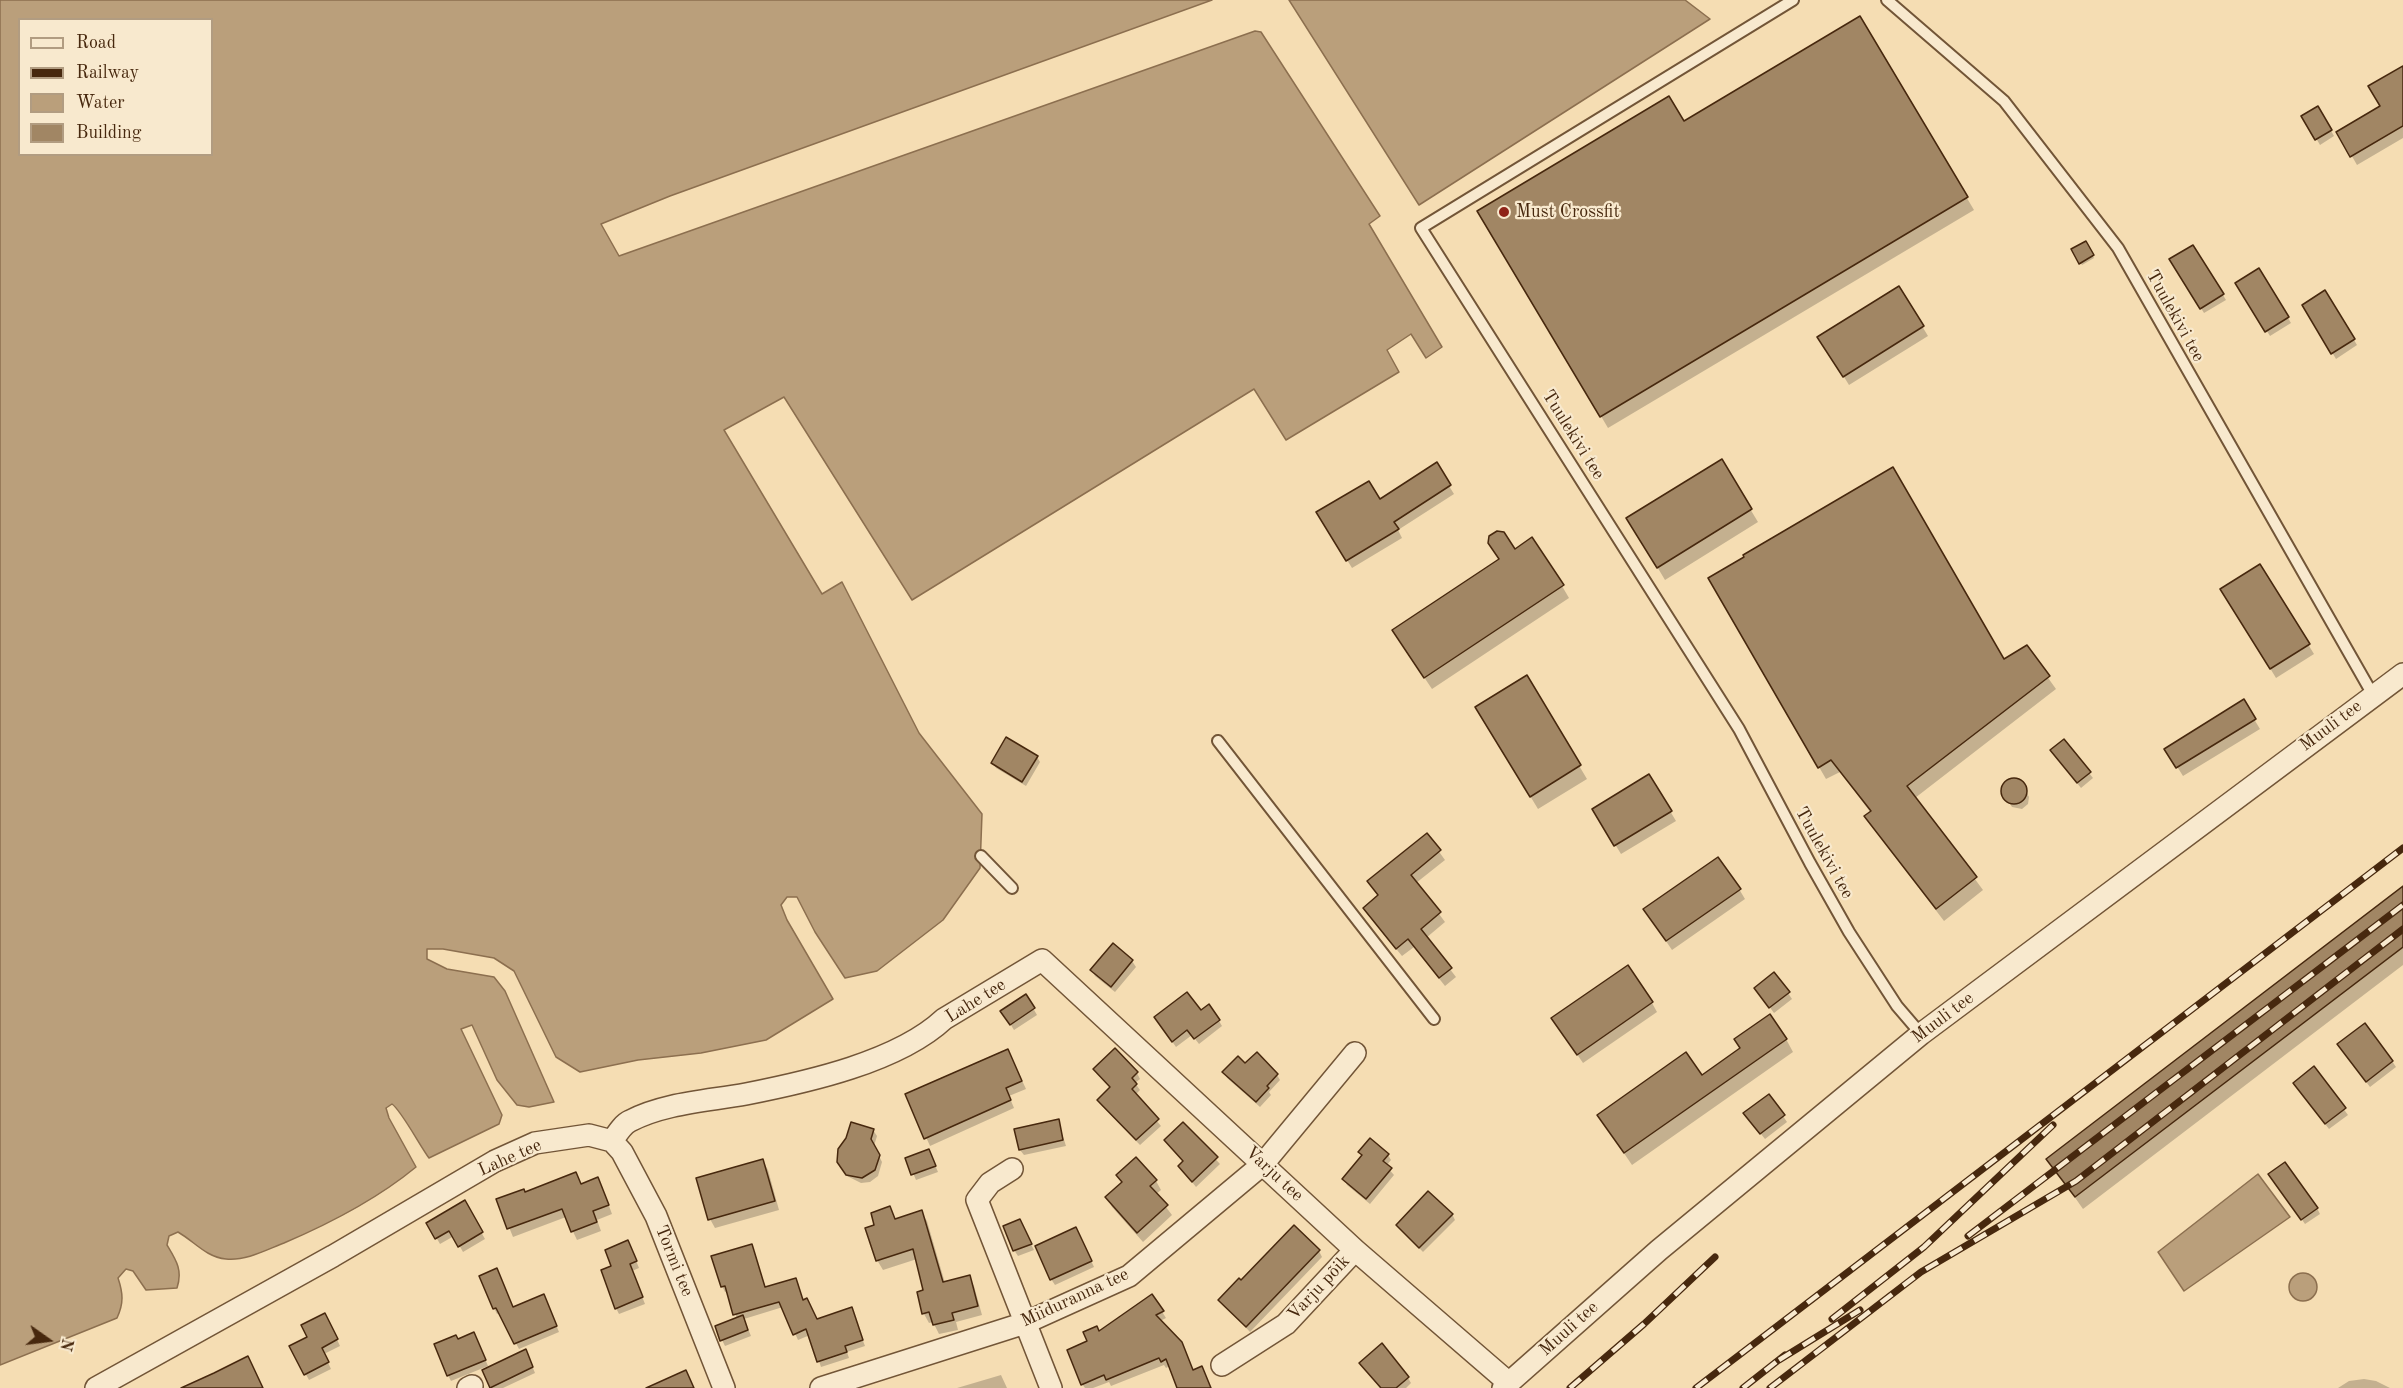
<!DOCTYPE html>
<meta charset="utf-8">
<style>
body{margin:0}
#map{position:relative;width:2403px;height:1388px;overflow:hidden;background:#f5ddb3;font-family:"Old Standard TT",serif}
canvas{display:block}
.legend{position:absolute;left:18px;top:18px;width:195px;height:138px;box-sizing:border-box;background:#f8e9ce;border:2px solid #b19c81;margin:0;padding:8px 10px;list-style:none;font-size:18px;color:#47280e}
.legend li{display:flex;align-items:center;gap:12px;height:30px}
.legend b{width:30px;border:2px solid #b19c81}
.north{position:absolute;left:18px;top:1310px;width:60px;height:60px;-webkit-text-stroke:4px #f8e9ce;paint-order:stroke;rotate:104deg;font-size:16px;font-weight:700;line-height:24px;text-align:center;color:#47280e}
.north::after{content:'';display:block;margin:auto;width:21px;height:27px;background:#47280e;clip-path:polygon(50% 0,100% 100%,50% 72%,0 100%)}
</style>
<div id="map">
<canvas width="2403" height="1388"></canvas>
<ul class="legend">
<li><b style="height:8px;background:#f8e9ce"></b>Road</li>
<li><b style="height:8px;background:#47280e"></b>Railway</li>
<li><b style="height:16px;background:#ba9f7b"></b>Water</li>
<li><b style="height:16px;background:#a18664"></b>Building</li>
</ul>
<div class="north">N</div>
</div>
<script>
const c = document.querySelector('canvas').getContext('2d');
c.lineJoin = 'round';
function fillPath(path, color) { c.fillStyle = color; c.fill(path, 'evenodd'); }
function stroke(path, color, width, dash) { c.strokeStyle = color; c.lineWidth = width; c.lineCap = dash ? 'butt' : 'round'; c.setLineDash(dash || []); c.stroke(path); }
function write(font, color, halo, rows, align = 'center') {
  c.font = font + ' "Old Standard TT",serif'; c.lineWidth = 4.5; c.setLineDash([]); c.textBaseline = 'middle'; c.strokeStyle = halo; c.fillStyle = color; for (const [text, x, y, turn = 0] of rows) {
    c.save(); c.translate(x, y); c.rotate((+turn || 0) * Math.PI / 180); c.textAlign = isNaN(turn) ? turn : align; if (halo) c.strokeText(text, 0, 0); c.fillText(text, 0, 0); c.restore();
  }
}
const water = new Path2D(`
 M0,0h1212l-542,196 -69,28 18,32 636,-225 6,1 119,184 -11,8 73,123 -16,11 -15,-24 -24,16 12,22 -113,68 -32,-51 -342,211 -128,-203 -60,33 98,164 20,-12 77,151 63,81 -2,54 -37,52 -66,51 -32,7 -30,-46 -18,-35h-10l-6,8 6,15 46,79 -67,41 -65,13 -63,7 -58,12 -24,-15 -42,-86 -20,-13 -51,-9h-16v10l20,10 47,8 11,14 49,111 -25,5 -12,-2 -20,-25 -25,-55 -11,4 41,86 -3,9 -70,34c-9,-12 -28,-48 -37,-54l-6,4 3,10 27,49c-40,33 -85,56 -132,76 -18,7 -38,18 -58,16 -20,-2 -31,-17 -48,-27l-9,4 -2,9c9,15 16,25 10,43l-31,2 -13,-19 -7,-2 -8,9c5,15 6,25 -1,40l-117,47zM20,20h192v134h-192z
 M1289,0h396l25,19 -291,186z
 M2258,1174l32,43 -106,74 -26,-39z
 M2289 1287a14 14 0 1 1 28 0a14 14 0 1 1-28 0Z`);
const shadow = new Path2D(`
 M1860,18l114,192 -366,218 -128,-217 203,-88z
 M2403,76v62l-46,27 -19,-33 44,-25z
 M2318,108l16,28 -14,9 -17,-29z
 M2085,243l9,15 -12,7 -9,-15z
 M2193,247l33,53 -22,13 -33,-53z
 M2259,270l32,53 -21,13 -33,-53z
 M1899,288l29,48 -79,49 -30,-48z
 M2325,292l32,53 -21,14 -32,-54z
 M1721,461l37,61 -93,58 -37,-62z
 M1436,465l18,29 -56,36 4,8 -50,30 -34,-55 62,-12z
 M1515,551l47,35 7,12 -137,91 -31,-46 99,-83z
 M2260,566l54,88 -38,24 -54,-89z
 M1710,579l294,82 22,-14 30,42 -141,109 68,92 -39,31 -70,-92 -8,-12 5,-4 -31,-41 -14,7z
 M1526,677l61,102 -49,30 -54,-89z
 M2243,701l17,28 -77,47 -17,-27z
 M2055,756l34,17 4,5 -12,10z
 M1037,757l3,5 -14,24 -30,-18 -3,-5z
 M1649,776l27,45 -55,33 -27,-44z
 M2012,780l10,4 7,13 -1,7 -6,5 -10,-2 -8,-12 2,-11z
 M1427,835l18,25 -29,23 29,39 -19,16 30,39 -11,9 -31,-39 -12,9 -32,-39 9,-20 -10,-15z
 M2403,888v77l-320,244 -35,-50z
 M1739,889l6,10 -73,51 -21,-31z
 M1113,945l19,16 4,6 -21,25 -20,-16 -3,-6z
 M1788,993l4,6 -18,14 -14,-19z
 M1026,996l11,19 -23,15 -12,-19z
 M1652,1003l5,9 -74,51 -24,-35z
 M1201,1013l18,8 3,5 -23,18 -7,-9 -16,12 -17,-24z
 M1786,1039l7,13 -161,113 -34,-50 103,-38z
 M2342,1050l50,11 4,6 -26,20z
 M1012,1059l14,30 -17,7 5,12 -84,38 -23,-52z
 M1245,1065l32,10 3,5 -11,12 2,3 -11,12 -33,-29 -3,-6z
 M1095,1069l42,4 3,6 -5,4 5,7 -5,5 26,31 -21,19 -38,-39 -4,-6 13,-12z
 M2314,1069l34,46 -19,14 -31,-40z
 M1783,1116l4,6 -22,17 -16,-20z
 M1058,1121l8,25 -42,9 -4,-5z
 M1183,1124l37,40 -24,23 -16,-20 4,-4 -18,-22z
 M873,1130l4,6 -3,10 8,16 -4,14 -8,6 -9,1 -14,-7 -4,-6z
 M929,1151l9,21 -22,8 -9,-21z
 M1360,1152l28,3 3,5 -5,6 8,9 -24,29 -23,-19 -3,-6 19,-23z
 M763,1161l5,9 11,40 -64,18 -5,-9z
 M576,1174l6,11 20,2 10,27 -15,6 4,11 -24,9 -11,-23 -53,20 -15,-37 27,-6z
 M1118,1175l38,6 5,9 -5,4 16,21 -29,27 -31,-35 -5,-10 15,-14z
 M2274,1180l43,28 3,6 -15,10z
 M464,1202l21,37 -22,13 -9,-16 -14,8 -12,-21z
 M890,1208l6,12 25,-8 6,9 18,62 24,-6 5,9 8,29 -26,7 2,8 -19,4 -6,-12 -4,1 -5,-9 -5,-21 6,-2 -8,-32 -34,11 -6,-10 -1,-34z
 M1452,1214l3,6 -32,32 -25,-26z
 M1022,1227l12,23 -16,6 -4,-6z
 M1079,1235l15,32 -39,18 -4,-6z
 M751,1246l15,42 29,-8 8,21 14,19 34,-11 14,37 -18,6 2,6 -28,9 -11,-32 -12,5 -15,-33 -39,12 7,17 -26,10 -3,-6 15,-21 -9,-28 -3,1 -3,-6z
 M631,1248l8,20 -7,3 13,33 -26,10 -3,-6 -3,-42z
 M1319,1251l3,6 -72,75 -30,-32 21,-18z
 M481,1277l33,32 32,-8 13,31 -40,17 -19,-36 -3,1 -3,-6z
 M1152,1296l14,22 -6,3 25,30 9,21 17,16h-32l-9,-22 -4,2 -2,-3 -53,21 -2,-4 -16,6h-8l-3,-4 7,-42 10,-9z
 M328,1320l12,26 -16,8 7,15 -22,11 -18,-33 18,-10z
 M477,1340l11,26 -37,15 -3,-6 10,-34z
 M528,1356l7,17 -32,15h-12l-7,-17z
 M1360,1363l48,15 3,5 -5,5h-26z
 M1001,1375l6,13h-50z
 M2364,1379l12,2 14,7h-52l11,-7z`);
const building = new Path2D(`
 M1860,16l108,181 -368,220 -123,-206 192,-115 15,25z
 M2403,66v60l-53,31 -14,-25 44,-26 -12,-20z
 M2318,106l14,24 -17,10 -14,-24z
 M2086,241l8,14 -15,9 -8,-15z
 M2193,245l31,49 -24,15 -31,-50z
 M2259,268l30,49 -24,15 -30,-49z
 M1899,286l25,40 -81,51 -26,-40z
 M2325,290l30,49 -24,15 -29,-49z
 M1722,459l30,50 -95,59 -31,-50z
 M1437,462l14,23 -57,37 5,7 -53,32 -30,-49 53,-31 11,18z
 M1893,467l111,192 23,-14 23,31 -143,110 70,91 -41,32 -72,-93 7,-5 -40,-51 -13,8 -110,-190 36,-21 -1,-2z
 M1497,531l7,1 11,17 17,-12 32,48 -140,93 -32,-48 107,-71 -11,-16 1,-7z
 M2260,564l50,80 -40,25 -50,-80z
 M1527,675l54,90 -51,32 -55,-90z
 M2244,699l12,20 -80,49 -12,-19z
 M1006,737l32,19 -16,26 -31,-19z
 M2064,739l27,33 -14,11 -27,-33z
 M1649,774l23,37 -58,35 -22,-37z
 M2001 791a13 13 0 1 1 26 0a13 13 0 1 1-26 0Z
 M1427,833l14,17 -30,25 30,37 -20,17 31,39 -13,10 -31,-39 -12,10 -33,-41 15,-13 -11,-14z
 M1718,857l23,32 -75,52 -23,-32z
 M2403,886v61l-328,250 -29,-38z
 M1113,943l20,17 -22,27 -21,-17z
 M1628,965l25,37 -76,53 -26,-37z
 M1774,972l16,20 -21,16 -15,-20z
 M1187,992l14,18 8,-6 11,16 -26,19 -7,-9 -15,12 -18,-25z
 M1026,994l9,14 -25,17 -10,-14z
 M1770,1014l17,25 -163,114 -27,-38 89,-63 16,23 38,-27 -6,-9z
 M2365,1023l28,38 -27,21 -29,-38z
 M1115,1048l23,24 -6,6 5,6 -5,5 27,30 -23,21 -39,-40 13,-13 -17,-18z
 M1008,1049l14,32 -16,7 5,12 -87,39 -19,-45z
 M1257,1052l21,22 -11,12 2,2 -13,14 -34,-30 16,-16 7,7z
 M2314,1066l32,42 -21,16 -32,-41z
 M1769,1094l16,21 -25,19 -17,-21z
 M1059,1119l4,21 -44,10 -5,-21z
 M851,1122l23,7 -3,10 9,16 -5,15 -13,8 -16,-3 -9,-13 1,-13 8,-11z
 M1183,1122l35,35 -26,25 -14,-16 5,-5 -19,-21z
 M1370,1138l19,16 -6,7 9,7 -26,31 -24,-20 20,-24 -4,-3z
 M929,1149l7,17 -25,9 -6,-17z
 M1136,1157l21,23 -7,6 18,19 -31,28 -32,-36 17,-15 -6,-7z
 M763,1159l12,42 -67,19 -12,-42z
 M2285,1162l33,46 -17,12 -33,-46z
 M576,1172l5,12 17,-7 11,28 -16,6 4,11 -26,10 -9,-23 -55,20 -11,-30 28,-10 1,3z
 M1428,1191l25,23 -34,34 -23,-23z
 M465,1200l18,32 -25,15 -9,-16 -14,8 -9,-16z
 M890,1206l5,13 27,-9 21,72 27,-7 8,31 -26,7 2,7 -21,5 -4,-13 -7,2 -5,-22 6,-2 -10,-41 -37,12 -11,-33 9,-3 -3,-12z
 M1020,1219l12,25 -19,7 -10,-25z
 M1294,1225l26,25 -74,77 -28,-27 21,-22 2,2z
 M1076,1227l16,34 -42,19 -15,-34z
 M628,1240l9,21 -7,3 13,33 -28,12 -14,-39 10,-4 -6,-16z
 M752,1244l13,43 31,-9 7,22 4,-2 10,21 35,-12 11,33 -18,6 2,6 -30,10 -11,-33 -13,6 -14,-33 -46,13 -8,-29 -4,1 -10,-31z
 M497,1268l16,39 31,-13 13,32 -43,18 -18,-36 -3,1 -14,-33z
 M1152,1294l12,17 -8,4 26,27 11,28 9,-4 9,22h-34l-11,-29 -5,3 -2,-4 -53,22 -2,-5 -23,10 -14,-35 20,-9 -4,-9 14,-6 2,5z
 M325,1313l13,26 -16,9 7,14 -25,13 -15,-29 18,-9 -6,-12z
 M743,1315l5,15 -28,11 -5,-15z
 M474,1332l12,28 -39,16 -13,-32 22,-9 2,4z
 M1382,1343l27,34 -13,11h-15l-22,-25z
 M526,1349l7,18 -43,21 -8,-18z
 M248,1356l15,32h-82l33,-15z
 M686,1370l8,18h-48z`);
const lane = new Path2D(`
 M1793,0l-372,228 318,501 71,134 39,69 48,74 24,28
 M1887,0l117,101 114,147 255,447
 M1218,741l216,278
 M981,856l31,32`);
const street = new Path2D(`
 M612,1141l10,11 34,64 68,172
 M1012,1169l-22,14 -13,17 74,188
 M1222,1365l64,-41 69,-74
 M96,1388l237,-132 162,-95 40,-18 54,-8 23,6c5,-7 11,-17 18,-20 34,-18 78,-20 116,-27 61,-12 152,-32 198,-75l98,-59 313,290 154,133
 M468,1388l4,-2
 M821,1388l204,-65 104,-47 134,-112 92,-111
 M1503,1388l156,-138 262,-216 482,-360`);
const rail = new Path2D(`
 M1968,1236l435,-331
 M1832,1319l92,-72 129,-122
 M1779,1360l81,-50
 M1570,1388l74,-64 71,-67
 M1696,1388l707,-540
 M1743,1388l42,-33
 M1770,1388l151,-116 155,-91 327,-252`);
const markers = [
 [1504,212,6,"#8f2418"]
];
const poiNames = [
 ["Must Crossfit",1516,212]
];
const streetNames = [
 ["Tuulekivi tee",2175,316,61],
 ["Tuulekivi tee",1573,435,58],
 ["Muuli tee",2331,726,-37],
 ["Tuulekivi tee",1824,853,61],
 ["Lahe tee",976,1001,-32],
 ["Muuli tee",1943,1018,-37],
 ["Lahe tee",510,1158,-24],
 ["Varju tee",1274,1174,43],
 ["Tormi tee",674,1261,68],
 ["Varju põik",1319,1288,-47],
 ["Miiduranna tee",1075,1298,-25],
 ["Muuli tee",1569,1329,-42]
];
fillPath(water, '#ba9f7b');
stroke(water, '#8c6f4f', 1.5);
fillPath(shadow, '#0003');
fillPath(building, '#a18664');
stroke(building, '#47280e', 1.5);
stroke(lane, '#725537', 14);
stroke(street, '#725537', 24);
stroke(lane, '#f8e9ce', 10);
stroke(street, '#f8e9ce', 21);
stroke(rail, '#47280e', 7);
stroke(rail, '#f8e9ce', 4.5, [14]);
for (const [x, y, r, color] of markers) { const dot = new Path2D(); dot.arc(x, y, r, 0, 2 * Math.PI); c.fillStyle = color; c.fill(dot); stroke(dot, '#f8e9ce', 2); }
write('18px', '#47280e', '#f8e9ce', poiNames, 'left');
write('18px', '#47280e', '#f8e9ce', streetNames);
</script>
